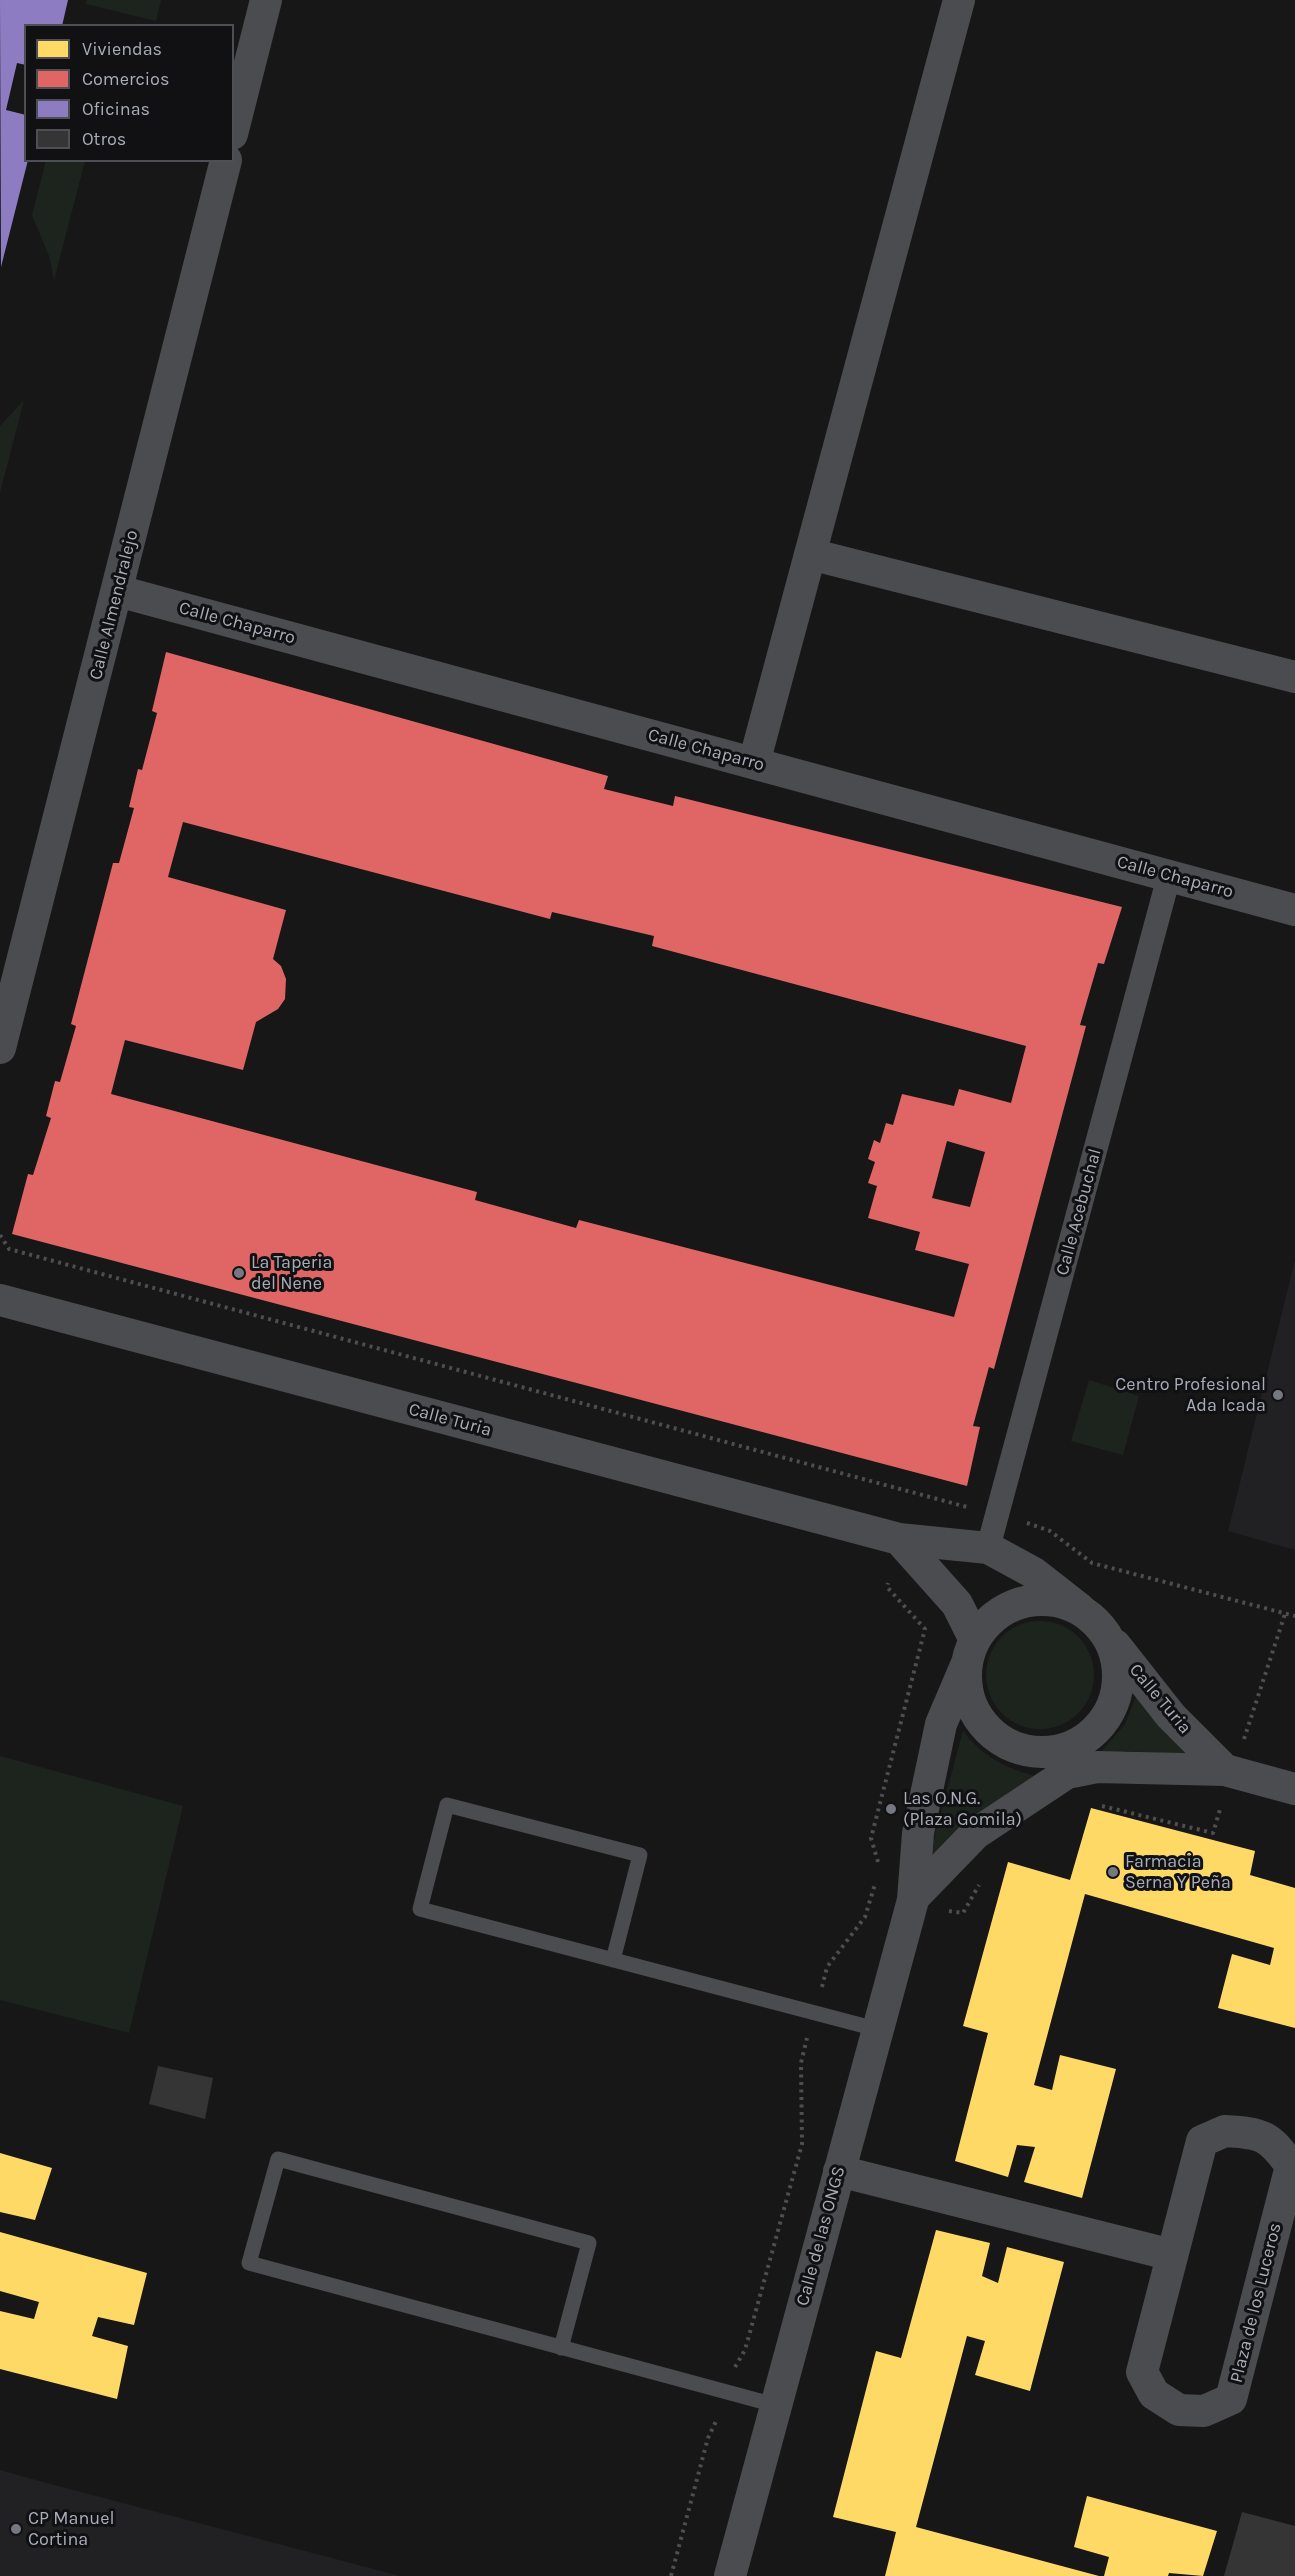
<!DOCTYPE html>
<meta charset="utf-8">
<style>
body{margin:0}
#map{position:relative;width:1295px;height:2576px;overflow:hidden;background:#171717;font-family:Karla,sans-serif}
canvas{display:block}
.legend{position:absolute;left:24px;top:24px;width:210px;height:138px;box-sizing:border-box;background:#111113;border:2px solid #4d4f55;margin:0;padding:8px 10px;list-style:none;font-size:18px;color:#a8adb8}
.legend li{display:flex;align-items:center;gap:12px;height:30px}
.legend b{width:30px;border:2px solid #4d4f55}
</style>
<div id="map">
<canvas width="1295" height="2576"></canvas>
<ul class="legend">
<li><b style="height:16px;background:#ffd966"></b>Viviendas</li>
<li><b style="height:16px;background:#e06666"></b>Comercios</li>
<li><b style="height:16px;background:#8e7cc3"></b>Oficinas</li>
<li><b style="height:16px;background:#353536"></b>Otros</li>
</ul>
</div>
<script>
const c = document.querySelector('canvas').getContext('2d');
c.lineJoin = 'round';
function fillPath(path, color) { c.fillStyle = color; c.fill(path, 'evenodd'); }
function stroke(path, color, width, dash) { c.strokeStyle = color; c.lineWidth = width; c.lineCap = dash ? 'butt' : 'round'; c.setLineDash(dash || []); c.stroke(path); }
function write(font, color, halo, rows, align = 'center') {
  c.font = font + ' Karla,sans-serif'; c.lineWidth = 6; c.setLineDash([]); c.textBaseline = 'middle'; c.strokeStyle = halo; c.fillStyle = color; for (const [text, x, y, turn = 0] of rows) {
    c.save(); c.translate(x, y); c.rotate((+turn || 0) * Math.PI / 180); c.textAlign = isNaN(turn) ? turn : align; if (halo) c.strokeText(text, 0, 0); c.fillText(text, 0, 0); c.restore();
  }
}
const built = new Path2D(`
 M1295,1260v290l-67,-19z
 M0,2470l43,12 357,94h-400z`);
const green = new Path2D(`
 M87,0h74l-5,21 -70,-17z
 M46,161h39l-31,119 -5,-24 -17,-41z
 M24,400l-24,93v-67z
 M1089,1380l50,16 -16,59 -52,-14z
 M986 1675a54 54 0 1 1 108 0a54 54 0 1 1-108 0Z
 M1137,1694l29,40 31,21 -71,-4 -24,4 -2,-2 25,-29z
 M963,1731c19,25 42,37 72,45l-45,29 -26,23 -41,51z
 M0,1756l183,50 -54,227 -129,-33z`);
const homes = new Path2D(`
 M1091,1808l164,43 -5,24 45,13v140l-77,-20 14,-54 38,11 4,-17 -189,-54 -51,191 18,5 8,-35 56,14 -34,129 -58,-16 11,-35 -18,-2 -9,32 -53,-16 33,-128 -25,-7 45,-164 62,18z
 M0,2153l52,15 -17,52 -35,-8z
 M936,2230l54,13 -8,33 16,7 9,-36 57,15 -34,129 -55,-16 10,-34 -18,-5 -51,191 183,49h-214l11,-44 -63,-15 43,-166 25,7z
 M0,2232l147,41 -13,52 -36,-8 -6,19 36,10 -11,53 -117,-30v-58l34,8 5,-17 -39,-11z
 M1087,2496l130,35 -14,45 -34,-3 -1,3h-64l5,-19 -35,-10z`);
const shops = new Path2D(`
 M166,652l442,124 -4,13 69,17 2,-10 447,111 -18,57 -6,-1 -18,62 6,1 -92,343 -5,-2 -16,59 7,1 -13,59 -955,-252 16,-60 5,1 18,-57 -5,-2 9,-35 5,1 16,-56 -5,-2 42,-161h6l15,-55 -5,-1 9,-38 4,1 15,-57 -5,-2zM183,822l367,97 2,-7 102,24 -2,10 374,100 -15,57 -52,-14 -5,17 -52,-12 -9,31 -7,-2 -6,20 -6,-3 -6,19 7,3 -7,21 9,3 -9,32 52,14 -5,18 54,14 -15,53 -375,-97 -3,8 -101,-28 2,-8 -366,-98 14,-54 118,30 13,-48 22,-13 7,-10 1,-20 -5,-13 -8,-7 13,-49 -118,-33zM947,1141l38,11 -15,55 -38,-9z`);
const offices = new Path2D(`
 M0,0h68l-6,26h-36v39l-9,-2 -11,47 20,5 2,45 -27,107z`);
const building = new Path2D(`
 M158,2066l55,12 -8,41 -56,-15z
 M1242,2512l53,14v50h-71z`);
const path = new Path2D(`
 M0,1235l9,14 958,258
 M1027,1523l23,8 42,32 203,53
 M1244,1739l41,-125
 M1102,1806l111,27 8,-27
 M878,1862l-7,-24 54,-209 -38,-42 1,-4
 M949,1911l14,2 16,-28
 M822,1987l5,-20 38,-50 10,-33
 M735,2367l10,-17 57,-206 -1,-81 6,-25
 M671,2576l37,-138 9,-19`);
const service = new Path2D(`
 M613,1960l27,-105 -193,-50 -27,104c152,40 304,80 456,120
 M561,2348l28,-105 -311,-84 -29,104 526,142`);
const pedestrian = new Path2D(`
 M988,1548l181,-672`);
const minor = new Path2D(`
 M232,134l34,-134
 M810,554l485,123
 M118,591l1177,319
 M754,763l205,-763
 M0,1048l226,-888
 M0,1300l899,239 89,9 46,25 46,36
 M899,1539l58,65 18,36
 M966 1676a76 76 0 1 1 152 0a76 76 0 1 1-152 0Z
 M1115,1645l56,71 54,54
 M914,1897l61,-63 92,-61 30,-6 128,3 70,19
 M1225,2131c37,2 44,4 66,35l-60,233 -27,12 -25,-1 -25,-16 -12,-22 60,-231z
 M839,2171l333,84
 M730,2576l183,-676 5,-67 23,-109 26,-61`);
const markers = [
 [239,1273,6,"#757880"],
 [1278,1395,6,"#757880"],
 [891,1809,6,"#757880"],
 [1113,1872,6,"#757880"],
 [16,2529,6,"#757880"]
];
const streetNames = [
 ["Calle Almendralejo",114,605,-76],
 ["Calle Chaparro",237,623,15],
 ["Calle Chaparro",706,750,15],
 ["Calle Chaparro",1175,877,15],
 ["Calle Acebuchal",1079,1212,-75],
 ["Calle Turia",450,1420,15],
 ["Calle Turia",1160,1699,50],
 ["Calle de las ONGS",821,2236,-75],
 ["Plaza de los Luceros",1256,2303,-76]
];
const poiNames = [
 ["La Taperia",251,1263],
 ["del Nene",251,1284],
 ["Centro Profesional",1266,1385,"right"],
 ["Ada Icada",1266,1406,"right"],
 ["Las O.N.G.",903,1799],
 ["(Plaza Gomila)",903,1820],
 ["Farmacia",1125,1862],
 ["Serna Y Peña",1125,1883],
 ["CP Manuel",28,2519],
 ["Cortina",28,2540]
];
fillPath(built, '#212123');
fillPath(green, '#1d241e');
fillPath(homes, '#ffd966');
fillPath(shops, '#e06666');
fillPath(offices, '#8e7cc3');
fillPath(building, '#353536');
stroke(path, '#4d4e52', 4, [3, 4.5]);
stroke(service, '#4b4c50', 15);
stroke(pedestrian, '#4b4c50', 24);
stroke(minor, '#4b4c50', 32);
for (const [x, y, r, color] of markers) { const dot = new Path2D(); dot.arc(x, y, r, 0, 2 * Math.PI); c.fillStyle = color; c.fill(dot); stroke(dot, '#111113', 2); }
write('18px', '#a8adb8', '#111113', streetNames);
write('18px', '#a8adb8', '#111113', poiNames, 'left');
</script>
